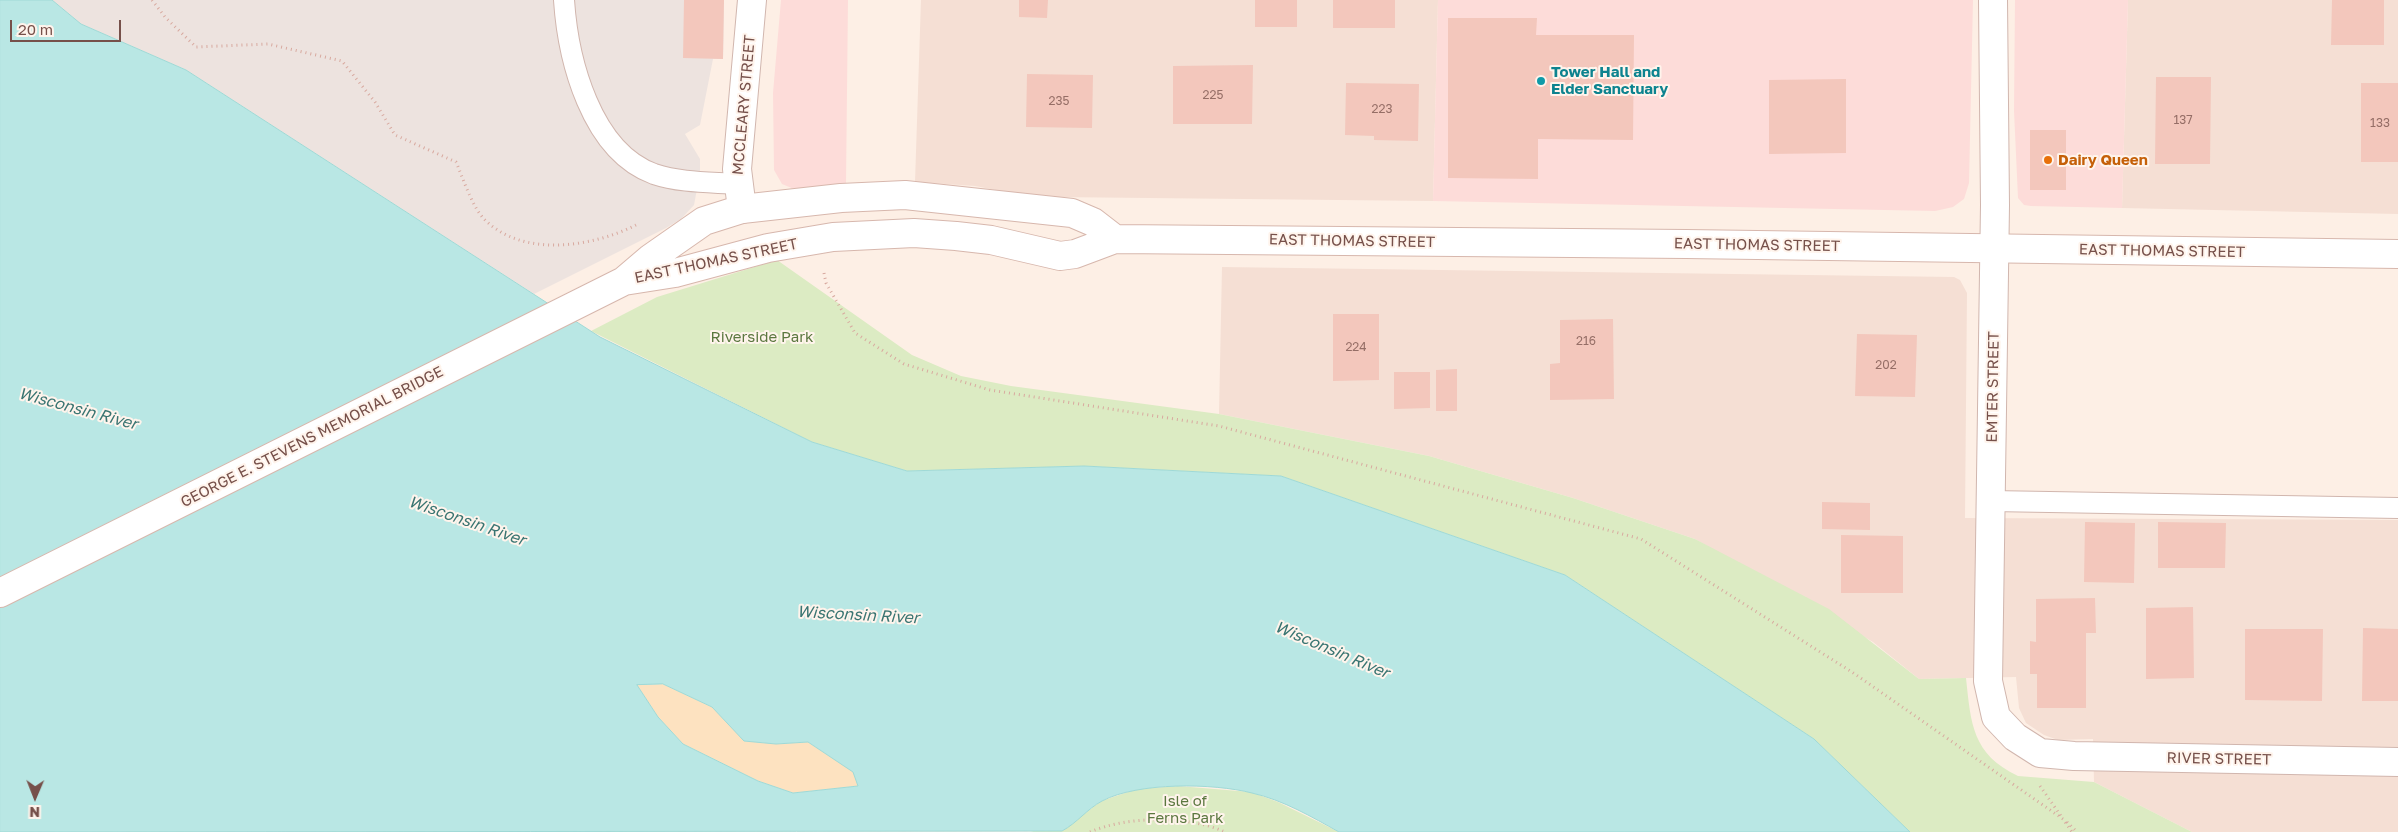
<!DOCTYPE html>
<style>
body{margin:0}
#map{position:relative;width:2398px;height:832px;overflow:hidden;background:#fdefe5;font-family:"Golos Text",sans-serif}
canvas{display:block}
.north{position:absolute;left:10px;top:772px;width:50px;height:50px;-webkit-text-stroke:4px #fff4ec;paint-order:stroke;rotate:181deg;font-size:14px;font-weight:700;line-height:20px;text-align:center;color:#76504a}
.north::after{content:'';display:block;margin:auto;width:18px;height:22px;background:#76504a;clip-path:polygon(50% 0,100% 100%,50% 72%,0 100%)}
.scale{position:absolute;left:10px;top:20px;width:111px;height:22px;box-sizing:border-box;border:2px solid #76504a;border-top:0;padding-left:6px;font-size:15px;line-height:18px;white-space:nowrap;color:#76504a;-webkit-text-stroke:4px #fff4ec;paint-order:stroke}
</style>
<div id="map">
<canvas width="2398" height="832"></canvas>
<div class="north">N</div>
<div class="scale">20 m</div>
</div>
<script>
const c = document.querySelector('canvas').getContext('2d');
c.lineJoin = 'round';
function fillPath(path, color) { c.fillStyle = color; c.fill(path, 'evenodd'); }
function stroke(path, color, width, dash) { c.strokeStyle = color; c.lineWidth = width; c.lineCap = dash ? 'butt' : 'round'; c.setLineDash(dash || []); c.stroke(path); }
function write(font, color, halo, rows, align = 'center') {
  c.font = font + ' "Golos Text",sans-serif'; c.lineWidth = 4; c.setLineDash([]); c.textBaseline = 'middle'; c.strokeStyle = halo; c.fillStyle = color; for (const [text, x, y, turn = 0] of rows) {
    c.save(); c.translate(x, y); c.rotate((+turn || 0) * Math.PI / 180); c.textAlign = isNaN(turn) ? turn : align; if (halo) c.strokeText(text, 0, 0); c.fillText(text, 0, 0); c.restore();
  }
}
const residential = new Path2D(`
 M921,0h517l-5,201 -379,-4 -32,-2 -47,-9 -60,-4z
 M2128,0h270v214l-276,-6z
 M1222,267l732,10 6,3 7,13 -2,225 433,2v312h-206l-98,-50 -1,-43 -35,1 -14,-5 -18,-12 -7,-15 -3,-31 -97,2 -46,-37 -178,-103 -122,-41 -144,-42 -210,-42z`);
const commercial = new Path2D(`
 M781,0h67l-2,183 -52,6 -12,-5 -8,-14 -1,-77z
 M1438,0h535l-4,183 -5,16 -11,8 -18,4 -502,-10z
 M2015,0h113l-6,208 -91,-2 -7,-1 -6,-7 -4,-87z`);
const industrial = new Path2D(`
 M52,0h672l-1,59h-10l-13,66 -15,9 15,25v14l-6,32 -13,14 -15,9 -132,66 -348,-224 -105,-46z`);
const green = new Path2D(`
 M777,260l135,95 49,21 50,10 208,28 210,42 144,42 122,41 134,70 90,70 47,-1c5,46 6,76 52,98l76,6 98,50h-282l-96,-93 -249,-164 -284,-99 -197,-10 -177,5 -95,-29 -221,-111 66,-34z
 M1178,786l73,6 27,10 61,30h-308l5,-2 26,1 39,-30 36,-12z`);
const sand = new Path2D(`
 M663,684l49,23 33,34 31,3 32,-2 46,30 4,14 -65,7 -35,-12 -75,-37 -25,-27 -21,-32z`);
const water = new Path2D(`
 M0,0h52l29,24 105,46 414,267 212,105 95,29 177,-5 197,10 284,99 249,164 96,93h-571c-27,-15 -56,-32 -87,-39 -39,-10 -114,-11 -150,8 -15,8 -25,22 -40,30l-1062,1zM663,684l49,23 32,34 32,3 32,-2 45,30 5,14 -65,7 -35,-12 -75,-37 -25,-27 -21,-32z`);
const building = new Path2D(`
 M684,0h40l-1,59 -40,-1z
 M1019,0h29l-1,18 -28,-1z
 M1255,0h42v27h-42z
 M1333,0h62v28h-62z
 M2332,0h52v45h-53z
 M1448,18h89l-1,17h98l-1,105 -95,-1v40l-90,-1z
 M1253,65l-1,59h-79v-58z
 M1027,74l66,1 -1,53 -66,-1z
 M2156,77h55l-1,87h-55z
 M1846,79v74l-77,1v-74z
 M1346,83l73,1 -1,57 -44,-1v-4l-29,-1z
 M2361,83h37v79h-37z
 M2030,130h36v60h-36z
 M1333,314h46v66l-46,1z
 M1613,319l1,80 -64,1v-36l10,-1v-43z
 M1857,334l60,1 -2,62 -60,-1z
 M1457,369v42h-21v-41z
 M1394,372h36v36l-36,1z
 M1822,502l48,1v27l-48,-1z
 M2085,522l50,1 -1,60 -50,-1z
 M2158,522l68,1 -1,45h-67z
 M1841,535l62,1v57h-62z
 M2095,598l1,35h-10v75h-49v-34h-7v-33l6,1v-43z
 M2193,607l1,71 -48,1v-71z
 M2363,628l35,1v72h-36z
 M2245,629h78l-1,72 -77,-1z`);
const path = new Path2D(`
 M152,0l13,17 31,30 72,-3 74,17 33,41 20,33 61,27c7,16 16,45 29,58 39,38 107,27 151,5
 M824,273l2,10 29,50 49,31 86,26 229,36 422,113 211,133 211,147 9,13
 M2040,786l21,30
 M2067,822l10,10
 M1090,832c37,-16 98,-17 135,0`);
const lane = new Path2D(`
 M564,0c4,60 27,151 90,174 27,9 56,8 84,10
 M1991,501l407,7`);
const street = new Path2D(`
 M1993,0l2,205 -7,476 8,36 19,20 25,16 34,3 324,6
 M742,209l-5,-40 15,-169`);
const secondary = new Path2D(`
 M624,281l51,-8 93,-25 65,-11 81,-4 42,3 35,4 69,16 15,-2 40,-15 571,5 712,10
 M0,593l624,-312 27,-23 53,-37 38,-12 99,-11 64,-3 167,18 21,9 22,17`);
const markers = [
 [1541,81,5,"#0f9aa8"],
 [2048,160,5,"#e8710a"]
];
const numberNames = [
 ["225",1213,95],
 ["235",1059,101],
 ["223",1382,109],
 ["137",2183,120],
 ["133",2380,123],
 ["216",1586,341],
 ["224",1356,347],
 ["202",1886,365]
];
const cultureNames = [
 ["Tower Hall and",1551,72],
 ["Elder Sanctuary",1551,89]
];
const streetNames = [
 ["MCCLEARY STREET",744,105,-85],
 ["EAST THOMAS STREET",1352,241,1],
 ["EAST THOMAS STREET",1757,245,1],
 ["EAST THOMAS STREET",2162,251,1],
 ["EAST THOMAS STREET",716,261,-12],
 ["EMTER STREET",1993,387,-89],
 ["GEORGE E. STEVENS MEMORIAL BRIDGE",312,437,-27],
 ["RIVER STREET",2219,759,1]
];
const foodNames = [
 ["Dairy Queen",2058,160]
];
const parkNames = [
 ["Riverside Park",762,337],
 ["Isle of",1185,801],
 ["Ferns Park",1185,818]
];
const waterNames = [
 ["Wisconsin River",78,409,15],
 ["Wisconsin River",467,521,19],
 ["Wisconsin River",858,615,3],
 ["Wisconsin River",1332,650,23]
];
fillPath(residential, '#f5dfd4');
fillPath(commercial, '#fddcd9');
fillPath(industrial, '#ede3df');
fillPath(green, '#dcebc3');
fillPath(sand, '#fde2c0');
fillPath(water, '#b9e7e4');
stroke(water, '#9fd9d6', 1);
fillPath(building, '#f3c7bc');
stroke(lane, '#d1b6ae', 22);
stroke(street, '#d1b6ae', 30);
stroke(secondary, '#d7b7ad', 30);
stroke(path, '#d8a99f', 3, [1, 4]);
stroke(lane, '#fff', 20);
stroke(street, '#fff', 28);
stroke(secondary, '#fff', 28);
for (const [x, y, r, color] of markers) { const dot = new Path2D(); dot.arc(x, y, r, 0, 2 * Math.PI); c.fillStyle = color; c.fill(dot); stroke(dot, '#fff4ec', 2); }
write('12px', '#956e66', null, numberNames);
write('bold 15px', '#0d838f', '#fff4ec', cultureNames, 'left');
write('15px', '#76504a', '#fff4ec', streetNames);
write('bold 15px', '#c56008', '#fff4ec', foodNames, 'left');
write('15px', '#5b773f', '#fff4ec', parkNames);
write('italic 16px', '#3a7572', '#fff4ec', waterNames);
</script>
